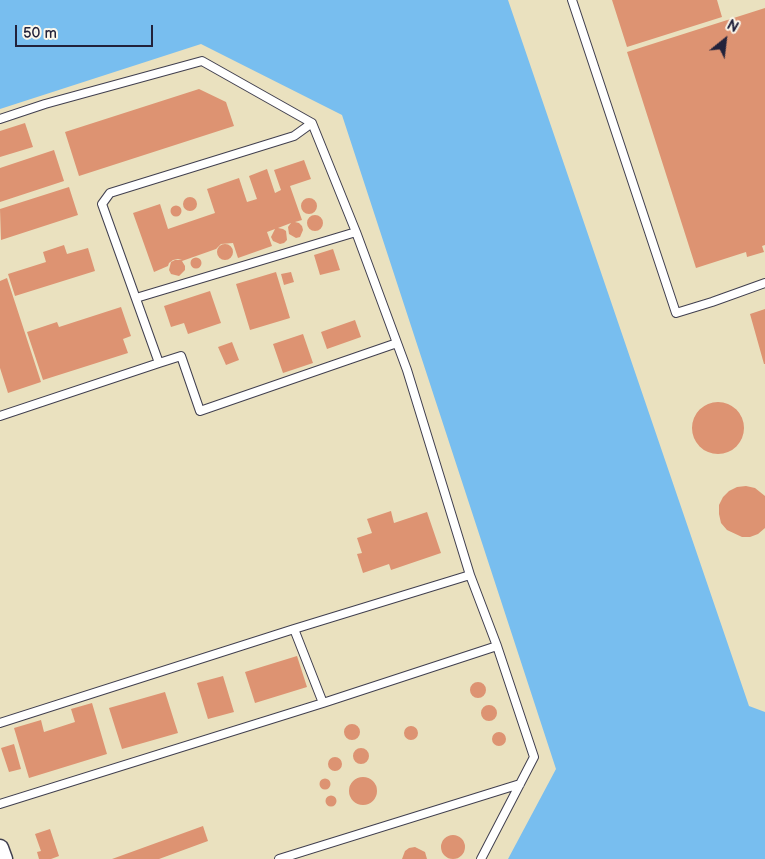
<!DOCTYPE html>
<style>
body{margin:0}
#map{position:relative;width:765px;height:859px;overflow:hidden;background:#eae1bf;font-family:"Balsamiq Sans",sans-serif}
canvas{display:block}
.north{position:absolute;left:700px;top:15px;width:50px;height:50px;-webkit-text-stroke:4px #fbf7ec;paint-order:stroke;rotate:29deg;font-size:14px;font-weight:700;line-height:20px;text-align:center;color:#22223b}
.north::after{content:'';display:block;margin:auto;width:18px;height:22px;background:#22223b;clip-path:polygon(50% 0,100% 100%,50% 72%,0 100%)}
.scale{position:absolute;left:15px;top:25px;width:138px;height:22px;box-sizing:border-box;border:2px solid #22223b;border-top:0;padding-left:6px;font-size:15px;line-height:18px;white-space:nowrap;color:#22223b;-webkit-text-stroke:4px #fbf7ec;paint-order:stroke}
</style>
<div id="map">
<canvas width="765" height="859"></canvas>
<div class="north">N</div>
<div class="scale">50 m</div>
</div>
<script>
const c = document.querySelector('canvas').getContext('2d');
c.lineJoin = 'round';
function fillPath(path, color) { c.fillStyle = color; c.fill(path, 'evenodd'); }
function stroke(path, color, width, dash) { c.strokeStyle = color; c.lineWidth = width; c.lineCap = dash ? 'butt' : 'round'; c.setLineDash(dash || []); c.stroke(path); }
const water = new Path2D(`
 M0,0h508l241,706 16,6v147h-257l48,-90 -214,-654 -141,-71 -201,65z`);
const building = new Path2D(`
 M612,0h105l5,17 -95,30z
 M765,8v237l-3,1 2,6 -17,5 -1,-5 -50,16 -69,-216z
 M199,89l27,13 8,24 -155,50 -14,-44z
 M25,123l8,24 -33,10v-26z
 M54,150l10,31 -64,21v-34z
 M304,160l7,19 -21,7 12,34 -7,2 4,1 3,3 1,4 -3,7 -4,1 -7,-4 -1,-7 3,-4 -13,5 5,1 3,2 1,9 -3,3 -4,1 -7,-3 -2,-4 4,-8 -8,3 5,14 -34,12 -5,-15 -12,1 -5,5 -34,12 3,5v4l-6,6 -8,-2 -2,-4 2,-8 4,-2h7l-4,-1 -5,1 -4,3 -1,3 -14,6 -21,-59 27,-9 8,25 47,-16 -8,-24 32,-11 8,24 10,-3 -8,-23 18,-7 8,24 6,-3 -7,-20z
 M69,187l9,28 -77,25 -1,-31z
 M183 204a7 7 0 1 1 14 0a7 7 0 1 1-14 0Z
 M301 206a8 8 0 1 1 16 0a8 8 0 1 1-16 0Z
 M170.5 211a5.5 5.5 0 1 1 11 0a5.5 5.5 0 1 1-11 0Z
 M307 223a8 8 0 1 1 16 0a8 8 0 1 1-16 0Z
 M217 252a8 8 0 1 1 16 0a8 8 0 1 1-16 0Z
 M64,245l3,9 21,-6 7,23 -80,25 -7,-22 38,-12 -3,-10z
 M333,249l7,21 -20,5 -6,-20z
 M190.5 263a5.5 5.5 0 1 1 11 0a5.5 5.5 0 1 1-11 0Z
 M276,272l14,46 -40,12 -14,-46z
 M291,272l3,10 -10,3 -3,-11z
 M7,278l34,104 -33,11 -8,-25v-87z
 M210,291l11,32 -33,11 -4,-11 -13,4 -7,-21z
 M121,307l10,29 -8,3 5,14 -85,27 -16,-48 30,-10 2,5z
 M765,309v55h-1l-14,-50z
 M355,320l6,17 -34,12 -6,-17z
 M303,334l10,29 -30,10 -10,-29z
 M232,342l7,18 -13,5 -8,-18z
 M692 428a26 26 0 1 1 52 0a26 26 0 1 1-52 0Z
 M746,486l9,2 10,8v32l-7,6 -8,3h-8l-15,-7 -6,-7 -2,-9v-9l4,-8 6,-6 8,-4z
 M391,511l3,12 33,-11 14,41 -50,17 -2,-6 -26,9 -6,-19 5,-1 -5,-15 15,-5 -5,-14z
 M297,656l10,31 -52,16 -10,-31z
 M223,676l11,36 -26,7 -11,-36z
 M470 690a8 8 0 1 1 16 0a8 8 0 1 1-16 0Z
 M165,692l13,41 -56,16 -13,-41z
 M92,703l15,51 -78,24 -15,-50 27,-8 3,12 31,-10 -4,-13z
 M481 713a8 8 0 1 1 16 0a8 8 0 1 1-16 0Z
 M344 732a8 8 0 1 1 16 0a8 8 0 1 1-16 0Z
 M404 733a7 7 0 1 1 14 0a7 7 0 1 1-14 0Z
 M492 739a7 7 0 1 1 14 0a7 7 0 1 1-14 0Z
 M14,744l7,25 -12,3 -8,-24z
 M353 756a8 8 0 1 1 16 0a8 8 0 1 1-16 0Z
 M328 764a7 7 0 1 1 14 0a7 7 0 1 1-14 0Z
 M349 791a14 14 0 1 1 28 0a14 14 0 1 1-28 0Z
 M319.5 784a5.5 5.5 0 1 1 11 0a5.5 5.5 0 1 1-11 0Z
 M325.5 801a5.5 5.5 0 1 1 11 0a5.5 5.5 0 1 1-11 0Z
 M203,826l5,15 -49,18h-47z
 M50,829l9,27 -8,3h-12l-2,-7 4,-1 -6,-17z
 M441 847a12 12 0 1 1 24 0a12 12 0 1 1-24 0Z
 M415,847l10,5 2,7h-25l3,-8 4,-3z`);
const service = new Path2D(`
 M572,0l104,313 36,-11 53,-19
 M0,119l45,-15 157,-43 110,62 44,109 51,138 63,205 27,71 37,111 -53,102
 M136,298l220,-66
 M159,363l22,-7 19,55 197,-68
 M0,416l159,-53 -57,-159 8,-11 184,-57 18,-13
 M294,629l176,-54
 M323,703l174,-57
 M0,723l294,-94 29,74 -323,101
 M279,859l241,-75`);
const minor = new Path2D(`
 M0,848l4,11`);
fillPath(water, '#78beef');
fillPath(building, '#dd9372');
stroke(service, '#403f4f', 10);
stroke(minor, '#403f4f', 19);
stroke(service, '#fff', 8);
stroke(minor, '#fff', 16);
</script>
